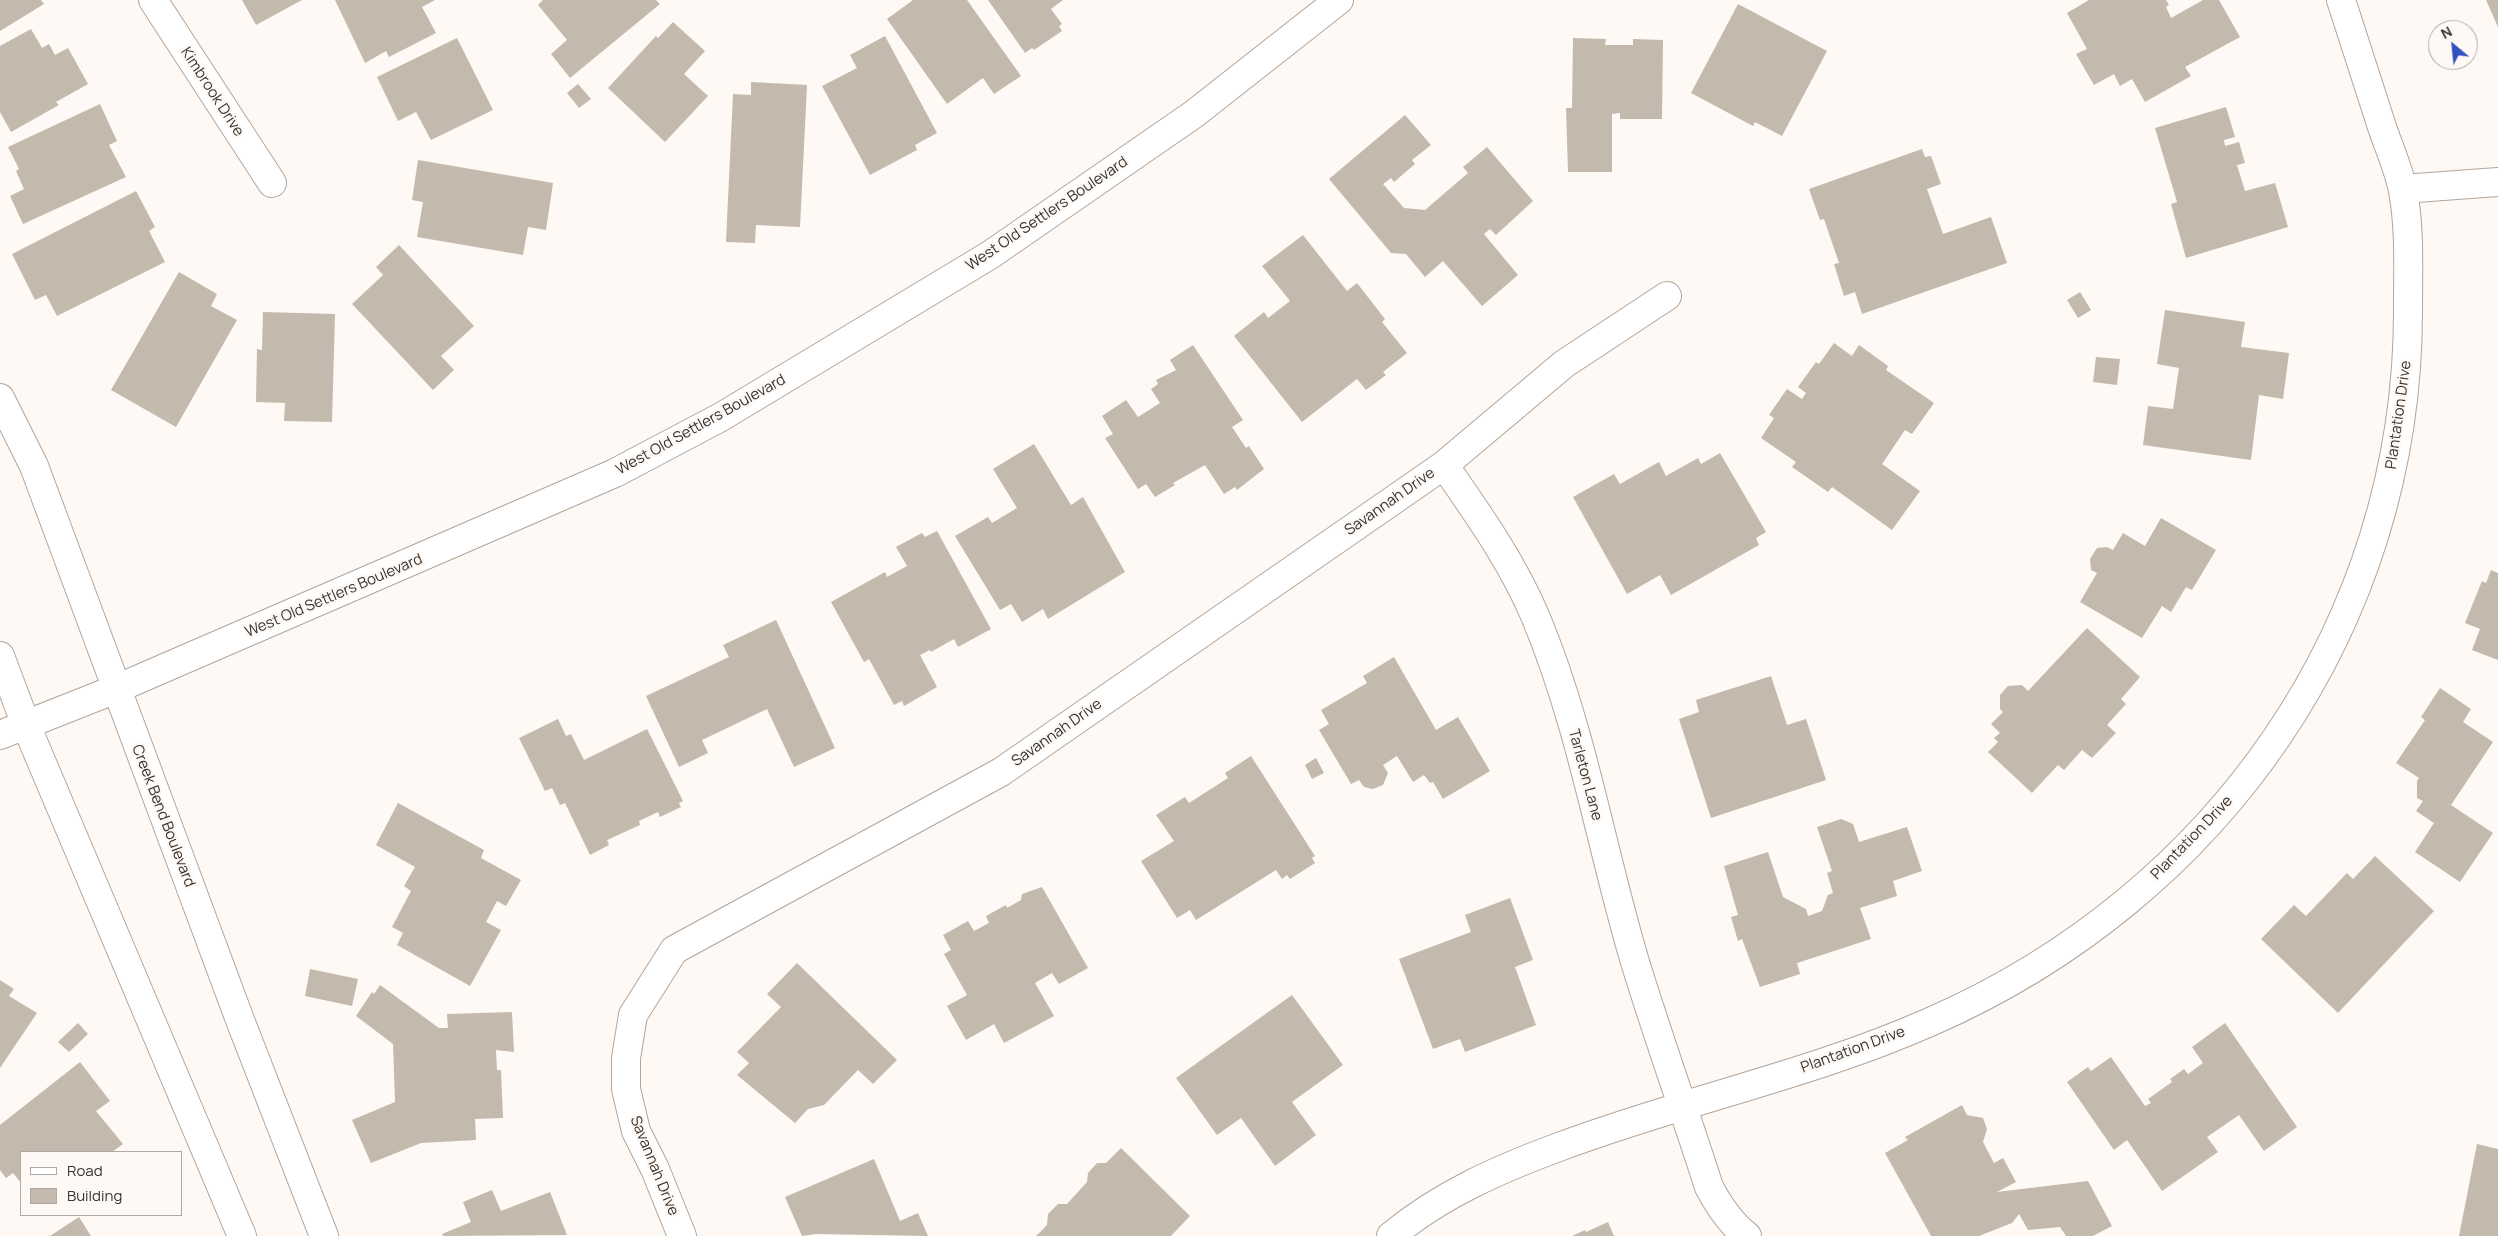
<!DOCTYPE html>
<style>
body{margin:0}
#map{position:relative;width:2498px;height:1236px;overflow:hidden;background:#fef9f5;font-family:Manrope,sans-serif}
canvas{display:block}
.legend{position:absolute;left:20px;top:1151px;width:162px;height:65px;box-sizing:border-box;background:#fef9f5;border:1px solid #aea9a5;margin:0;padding:6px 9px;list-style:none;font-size:15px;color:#37322e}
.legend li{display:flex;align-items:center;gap:10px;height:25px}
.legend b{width:25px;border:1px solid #aea9a5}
.north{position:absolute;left:2428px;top:20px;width:50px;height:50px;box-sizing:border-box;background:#fef9f5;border:1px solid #aea9a5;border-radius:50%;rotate:332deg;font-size:14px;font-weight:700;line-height:20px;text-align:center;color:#37322e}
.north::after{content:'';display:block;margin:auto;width:18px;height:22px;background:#3350c1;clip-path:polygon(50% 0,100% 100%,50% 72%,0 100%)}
</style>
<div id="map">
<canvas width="2498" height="1236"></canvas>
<ul class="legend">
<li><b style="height:6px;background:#fff"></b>Road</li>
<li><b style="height:14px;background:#c3b9ad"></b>Building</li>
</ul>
<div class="north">N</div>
</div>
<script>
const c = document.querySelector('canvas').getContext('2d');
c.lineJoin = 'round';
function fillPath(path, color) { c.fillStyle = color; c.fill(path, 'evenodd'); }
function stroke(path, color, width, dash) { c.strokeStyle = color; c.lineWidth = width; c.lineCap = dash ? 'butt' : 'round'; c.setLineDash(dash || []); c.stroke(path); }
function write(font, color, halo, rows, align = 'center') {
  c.font = font + ' Manrope,sans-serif'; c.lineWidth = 5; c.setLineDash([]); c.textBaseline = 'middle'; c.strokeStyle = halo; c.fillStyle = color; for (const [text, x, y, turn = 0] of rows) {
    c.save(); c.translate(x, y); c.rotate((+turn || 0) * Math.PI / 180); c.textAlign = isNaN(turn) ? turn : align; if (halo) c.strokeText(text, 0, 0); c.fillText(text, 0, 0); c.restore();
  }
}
const building = new Path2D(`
 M0,0h41l3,4 -44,27z
 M242,0h60l-46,25z
 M335,0h100l-13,7 14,26 -47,24 -3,-6 -21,12z
 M543,0h113l4,4 -90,74 -19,-24 16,-14 -29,-35z
 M913,0h54l54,76 -27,18 -11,-16 -36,26 -60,-85z
 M988,0h75l-12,9 11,15 -3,2 3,5 -28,19 -2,-2 -7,5z
 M2089,0h77l3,5 -3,2 5,11 32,-18h16l21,37 -55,30 6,9 -46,26 -13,-23 -12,7 -6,-12 -20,11 -18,-31 11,-5 -20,-36z
 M2486,0h12v27z
 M1738,4l89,47 -45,85 -27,-14 -2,4 -62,-33z
 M673,22l32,29 -21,23 24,22 -43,46 -57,-54 48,-52 2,2z
 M31,29l11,19 7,-4 6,11 13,-7 20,36 -32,18 3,3 -48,27 -11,-20v-66z
 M885,36l52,97 -22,12 2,5 -47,25 -48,-89 35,-18 -7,-13z
 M457,38l36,72 -62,30 -15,-28 -18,9 -21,-44z
 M1573,38l33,1 -1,6h28v-6l30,1 -1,79h-42v-6l-8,1v58h-44l-2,-64h6z
 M751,82l56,3 -7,142 -44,-2 -1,18 -29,-1 7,-148 18,1z
 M578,84l13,15 -12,9 -12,-15z
 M100,104l17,37 -8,4 17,32 -103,47 -13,-28 14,-7 -8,-18 3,-2 -11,-22z
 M2226,107l9,30 -11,3 1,6 14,-4 6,21 -8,2 8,26 30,-8 13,44 -102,31 -15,-54 6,-2 -22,-74z
 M1405,115l26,30 -19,15 3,4 -21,18 -3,-4 -8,6 21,24 21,2 43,-37 -5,-6 24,-20 46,54 -37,34 -6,-6 -6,5 34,41 -36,31 -39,-45 -18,16 -19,-23 -15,-1 -62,-74z
 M1922,149l3,8 6,-1 10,28 -14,5 16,45 48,-17 16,46 -145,51 -7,-22 -11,4 -10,-32 5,-1 -15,-44 -4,1 -11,-31z
 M418,160l135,23 -7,47 -18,-3 -5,28 -106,-18 6,-35 -11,-2z
 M136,191l19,36 -6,4 16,31 -108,54 -11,-21 -11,5 -23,-46z
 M1303,235l44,56 10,-8 28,36 -3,3 25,31 -24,19 3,3 -20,15 -9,-11 -55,43 -68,-86 30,-24 4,6 22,-17 -28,-35z
 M399,245l75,81 -33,30 13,14 -21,20 -81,-86 31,-29 -7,-8z
 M179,272l38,22 -6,12 26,14 -61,107 -65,-37z
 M2080,292l11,18 -13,8 -11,-18z
 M2165,310l80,12 -4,25 48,6 -6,46 -24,-4 -8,65 -108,-15 5,-39 25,3 6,-41 -22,-4z
 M263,312l72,2 -3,108 -48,-1 1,-18 -29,-1 1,-53 5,1z
 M1834,343l18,13 7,-11 29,21 -2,4 48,33 -22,31 -7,-4 -23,34 38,27 -28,39 -60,-43 -4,5 -36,-25 4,-5 -35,-24 13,-20 -5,-3 18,-26 15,10 4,-6 -8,-6 18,-25 3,2z
 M1193,345l50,75 -11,7 14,21 3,-2 15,23 -27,21 -2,-3 -11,7 -19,-29 -32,18 2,2 -20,12 -9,-13 -8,5 -33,-51 8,-4 -11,-18 24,-16 12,17 22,-14 -9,-14 7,-5 -2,-4 20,-10 -6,-10z
 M2096,357l24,2 -3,26 -24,-3z
 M1034,444l37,61 12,-8 42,75 -77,47 -5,-10 -21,13 -11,-18 -11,6 -45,-74 33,-19 4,6 25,-15 -24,-39z
 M1720,453l46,79 -10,6 3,7 -88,50 -11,-20 -33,19 -54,-97 41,-23 6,10 39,-22 7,14 32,-18 3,6z
 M2161,518l55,32 -24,40 -6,-3 -15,25 -9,-6 -20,32 -62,-36 17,-29 -6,-3 -1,-11 7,-11 10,-1 6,3 10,-17 22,13z
 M937,531l54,98 -33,18 -4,-8 -23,13 -1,-2 -10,5 17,32 -33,19 -2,-5 -8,4 -25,-46 -5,3 -33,-60 54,-30 2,5 20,-11 -11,-19 26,-14 3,4z
 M2491,570l7,3v87l-26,-10 8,-21 -15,-6 17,-42 4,2z
 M776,620l59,128 -41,19 -27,-58 -65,31 6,13 -29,14 -33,-71 83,-39 -6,-12z
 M2087,628l53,49 -19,22 5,5 -19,21 9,8 -24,25 -10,-8 -18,20 -6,-5 -26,28 -44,-41 10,-10 -4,-4 6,-5 -9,-9 12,-12 -3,-3v-14l8,-9 14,-1 6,6z
 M1394,657l42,73 22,-13 32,54 -47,28 -10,-17 -3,1 -6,-8 -11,7 -16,-26 -14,9 5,8 -5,12 -10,4 -9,-2 -5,-7 -8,4 -32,-54 10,-6 -8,-14 46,-27 -4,-7z
 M1771,676l16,49 19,-6 20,61 -115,38 -32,-99 20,-7 -3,-12z
 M2440,688l31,21 -8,13 30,20 -42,63 42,28 -33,49 -45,-30 19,-29 -18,-12 7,-10 -6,-3v-17l2,-3 -23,-15 29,-43 -4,-3z
 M558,719l8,17 5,-2 13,26 63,-31 36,72 -4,2 2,4 -21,10 -2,-5 -19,9 1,4 -33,15 2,5 -19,10 -25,-52 -5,2 -8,-17 -7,3 -26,-53z
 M1251,756l64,100 -3,2 3,5 -25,16 -3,-4 -5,4 -6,-9 -80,50 -6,-10 -13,8 -36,-57 33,-20 -18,-26 29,-18 4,6 39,-25 -3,-5z
 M1316,758l8,15 -12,6 -7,-14z
 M398,803l86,47 -3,8 40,22 -15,26 -9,-5 -11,21 15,8 -31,56 -73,-41 6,-12 -11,-6 19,-36 -7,-5 11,-19 -39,-22z
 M1841,819l12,5 6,18 48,-15 15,44 -29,10 4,15 -37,12 11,31 -74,24 3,11 -40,13 -18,-48 -4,2 -7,-24 7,-2 -14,-49 44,-14 15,45 23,12 2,7 14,-5 6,-16 5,-2 -6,-20 5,-2 -15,-44z
 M2375,856l59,55 -96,102 -77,-74 33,-34 12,11 41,-43 6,6z
 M1042,887l46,81 -29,16 -7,-11 -17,10 19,33 -50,27 -10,-19 -28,16 -19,-34 20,-11 -23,-41 7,-4 -8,-15 25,-14 6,10 15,-8 -3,-7 20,-11 1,3 14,-8 1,-6z
 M1510,898l23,62 -18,7 21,58 -71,27 -5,-13 -27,10 -34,-90 72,-27 -6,-17z
 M797,963l100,97 -24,24 -15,-14 -34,35 -16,4 -13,14 -58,-48 12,-12 -12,-11 44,-45 -14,-13z
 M310,969l48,10 -6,27 -47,-10z
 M0,980l14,9 -5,7 28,17 -37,55z
 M380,985l59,43h9l-1,-14 65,-2 2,40 -18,-2 1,20h4l2,48 -28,1 1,21 -55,3 -50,20 -19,-43 43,-18 -2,-58 -37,-28 16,-24 2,2z
 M1292,995l51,70 -51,37 24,33 -41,31 -34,-48 -24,17 -41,-57z
 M78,1023l10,11 -19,18 -11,-10z
 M2225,1023l72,104 -33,24 -25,-36 -32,22 11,15 -56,39 -35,-51 -13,10 -47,-68 21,-15 3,4 20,-14 34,49 6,-3 -3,-4 24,-17 -2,-3 14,-10 4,5 15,-11 -11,-16z
 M80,1062l30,39 -14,10 27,33 -11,8h-91v31l-8,-10 -7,5 -6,-8v-45z
 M1962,1105l5,10 16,3 4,11 -4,13 11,21 9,-5 13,24 -19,10 91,-11 24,45 -19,10h-27l-6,-9 -32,3 -9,-16 -7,9 -33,13h-48l-46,-83 23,-13 -3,-3z
 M2477,1144l21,5v87h-39z
 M1121,1148l69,68 -19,20h-135l11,-11 1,-11 10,-10h9l20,-22 1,-9 9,-10h9z
 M874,1159l26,62 18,-8 10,23 -112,-2 -14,2 -17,-39z
 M492,1190l9,21 49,-19 17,43 -124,1 -1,-2 29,-12 -8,-20z
 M79,1217l12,19h-41z
 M1608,1222l6,14h-42l13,-6 1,2z`);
const street = new Path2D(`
 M153,0l119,183
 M2403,189l95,-7
 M1444,465c34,49 69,98 92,153 46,110 65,230 99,344 23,75 50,150 74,225 10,19 21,36 38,49
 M682,1236l-27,-67 -19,-38 -10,-42v-31l7,-43 41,-65 327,-178 443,-307 120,-101 103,-68
 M1391,1236c49,-41 108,-67 168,-89 122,-46 251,-72 371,-125 287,-125 479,-397 478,-713 0,-39 2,-80 -5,-118 -4,-21 -13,-41 -20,-61 -14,-43 -28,-87 -42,-130`);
const secondary = new Path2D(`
 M0,398l34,68 206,554 84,216
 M0,656l26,69 216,511
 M0,735l116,-46 499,-216 106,-56 269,-162 204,-141 145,-114`);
const streetNames = [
 ["Kimbrook Drive",212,92,57],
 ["West Old Settlers Boulevard",1047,214,-34],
 ["Plantation Drive",2399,415,-82],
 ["West Old Settlers Boulevard",701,425,-29],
 ["Savannah Drive",1390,502,-35],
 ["West Old Settlers Boulevard",334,596,-23],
 ["Savannah Drive",1057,733,-35],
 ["Tarleton Lane",1585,775,75],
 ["Creek Bend Boulevard",163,816,69],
 ["Plantation Drive",2192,838,-46],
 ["Plantation Drive",1853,1050,-20],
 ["Savannah Drive",654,1166,68]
];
fillPath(building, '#c3b9ad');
stroke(street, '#b1a59b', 30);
stroke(secondary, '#b1a59b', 30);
stroke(street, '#fff', 28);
stroke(secondary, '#fff', 28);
write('15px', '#37322e', '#fef9f5', streetNames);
</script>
